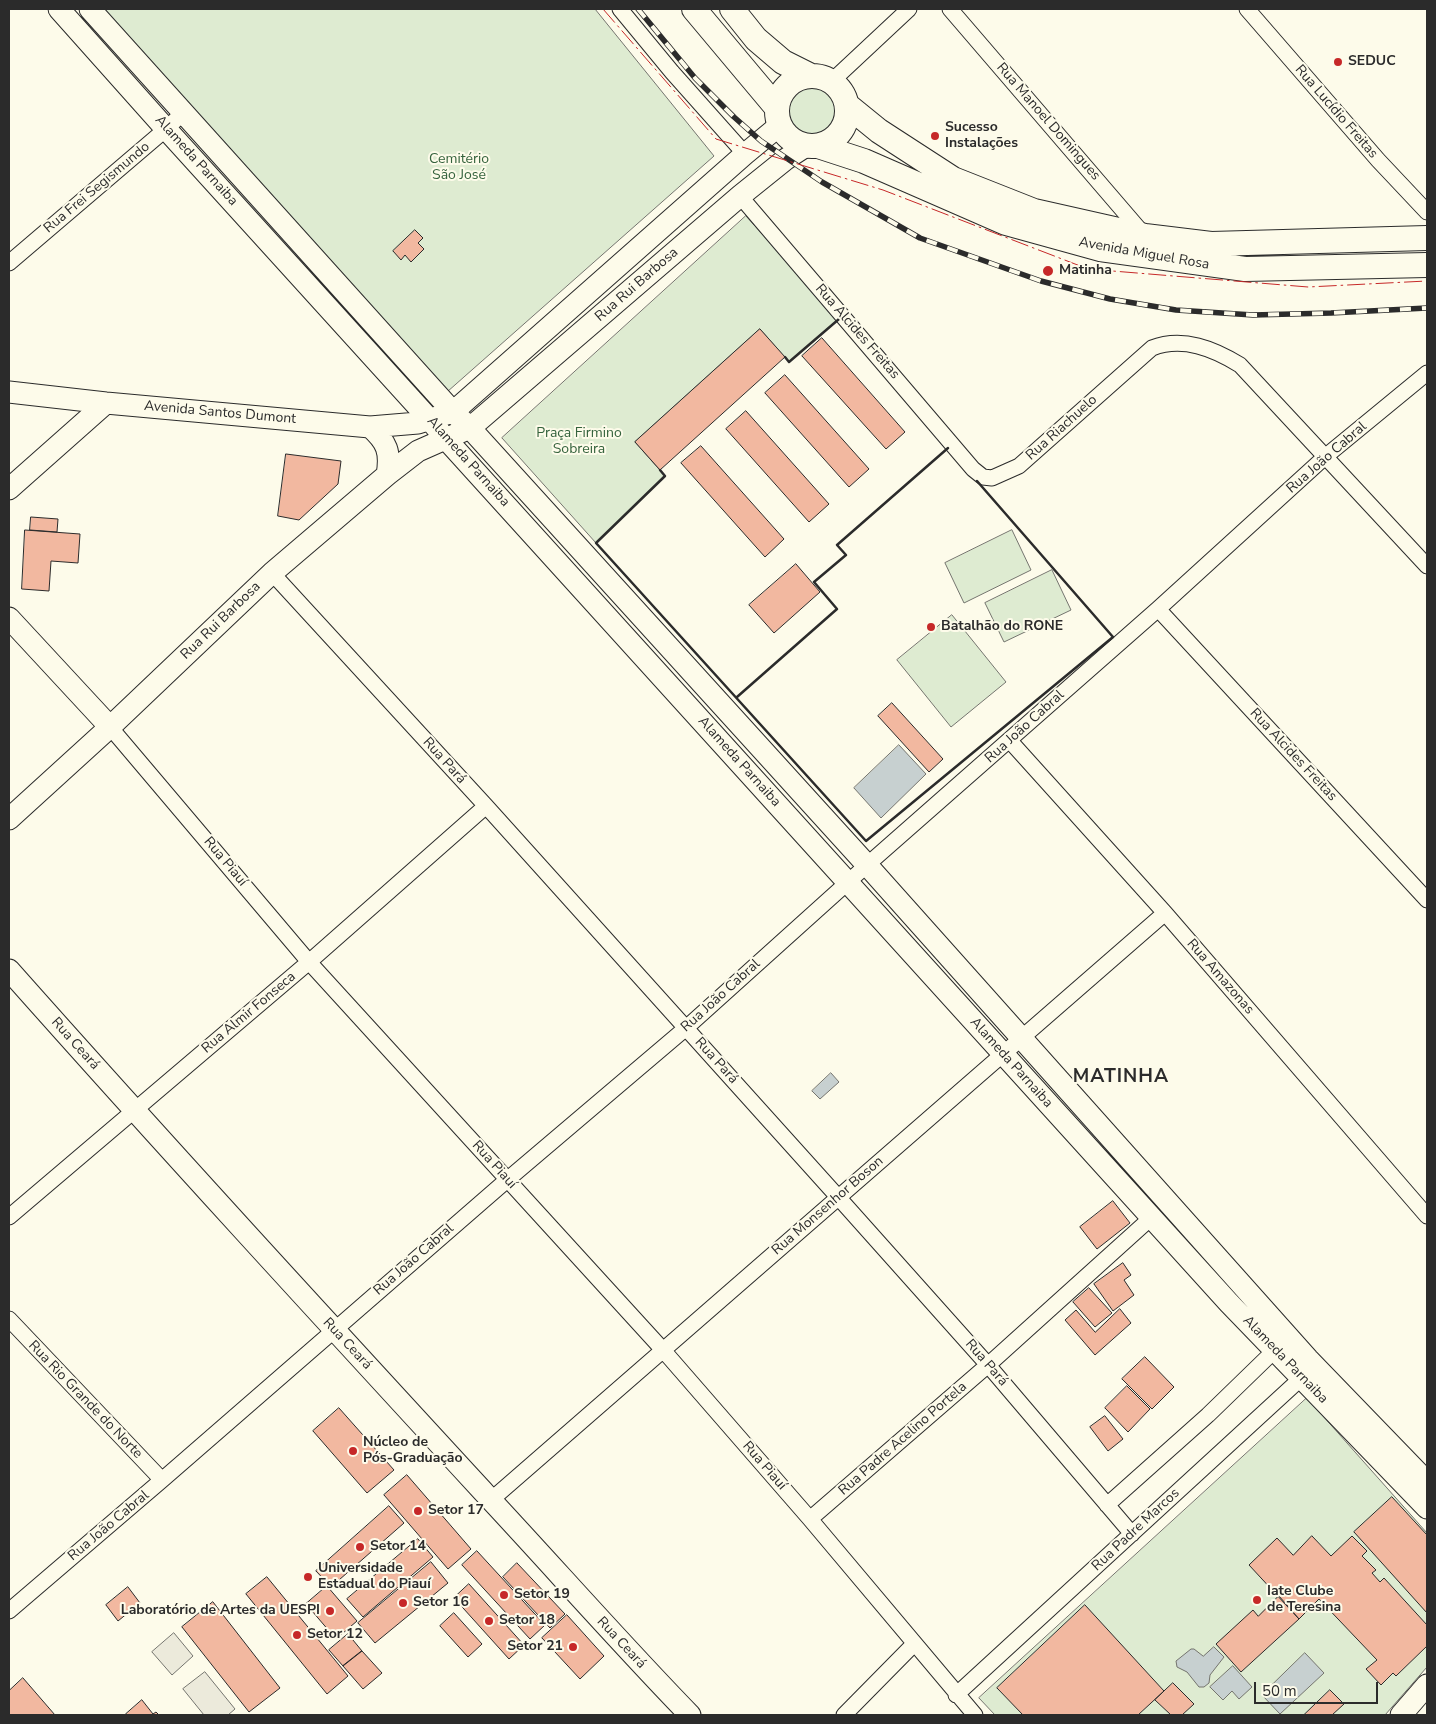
<!DOCTYPE html>
<meta charset="utf-8">
<style>
body{margin:0}
#map{position:relative;width:1436px;height:1724px;overflow:hidden;background:#fdfbea;font-family:"Nunito Sans",sans-serif}
canvas{display:block}
.frame{position:absolute;inset:0;border:10px solid #2b2b2b;pointer-events:none}
.scale{position:absolute;left:1254px;top:1682px;width:124px;height:22px;box-sizing:border-box;border:2px solid #2b2b2b;border-top:0;padding-left:6px;font-size:15px;line-height:18px;white-space:nowrap;color:#2b2b2b;-webkit-text-stroke:4px #fdfbea;paint-order:stroke}
</style>
<div id="map">
<canvas width="1436" height="1724"></canvas>
<div class="frame"></div>
<div class="scale">50 m</div>
</div>
<script>
const c = document.querySelector('canvas').getContext('2d');
c.lineJoin = 'round';
function fillPath(path, color) { c.fillStyle = color; c.fill(path, 'evenodd'); }
function stroke(path, color, width, dash) { c.strokeStyle = color; c.lineWidth = width; c.lineCap = dash ? 'butt' : 'round'; c.setLineDash(dash || []); c.stroke(path); }
function write(font, color, halo, rows, align = 'center') {
  c.font = font + ' "Nunito Sans",sans-serif'; c.lineWidth = 4; c.setLineDash([]); c.textBaseline = 'middle'; c.strokeStyle = halo; c.fillStyle = color; for (const [text, x, y, turn = 0] of rows) {
    c.save(); c.translate(x, y); c.rotate((+turn || 0) * Math.PI / 180); c.textAlign = isNaN(turn) ? turn : align; if (halo) c.strokeText(text, 0, 0); c.fillText(text, 0, 0); c.restore();
  }
}
const green = new Path2D(`
 M103,9h492l119,147 -267,236z
 M785 111a27 27 0 1 1 54 0a27 27 0 1 1-54 0Z
 M746,216l93,103 -50,43 -29,-33 -125,113 30,34 -69,67 -94,-105z
 M1012,530l19,40 -67,33 -19,-40z
 M1052,570l19,40 -67,32 -19,-39z
 M952,615l54,67 -55,45 -54,-67z
 M1307,1398l120,135v134l-42,48h-390l-16,-17z`);
const parking = new Path2D(`
 M174,1633l19,23 -21,19 -20,-23z
 M205,1672l30,37 -7,6h-24l-21,-26z`);
const water = new Path2D(`
 M899,745l27,29 -45,44 -27,-30z
 M831,1073l8,9 -19,17 -8,-8z
 M1214,1647l10,10 -14,18 -1,8 -5,4h-5l-12,-15 -10,-5 -1,-6 15,-12h3l9,7z
 M1305,1653l19,20 -44,41 -18,-19z
 M1233,1666l19,21 -13,12 -7,-8 -9,9 -13,-13z`);
const building = new Path2D(`
 M415,230l8,8 -5,5 6,6 -13,13 -6,-7 -4,5 -8,-9z
 M760,329l25,28 -125,113 -25,-28z
 M822,338l83,94 -19,17 -84,-93z
 M785,375l84,94 -20,18 -84,-94z
 M746,411l83,93 -20,18 -83,-93z
 M701,446l83,93 -19,18 -84,-94z
 M286,454l55,7 -3,23 -39,36 -21,-4z
 M31,517l27,2 -1,13 -27,-2z
 M25,530l55,4 -2,29 -27,-2 -2,30 -27,-2z
 M796,564l24,28 -46,41 -25,-28z
 M892,703l51,56 -14,13 -51,-56z
 M1113,1201l17,22 -33,26 -17,-22z
 M1123,1263l8,12 -7,5 10,15 -21,16 -19,-27z
 M1089,1288l23,25 -17,14 -22,-25z
 M1120,1309l11,14 -36,32 -30,-35 11,-10 19,22z
 M1145,1357l29,30 -22,22 -30,-30z
 M1127,1386l23,23 -22,23 -23,-24z
 M339,1408l55,62 -27,23 -54,-62z
 M1105,1416l18,23 -15,12 -18,-24z
 M407,1475l64,74 -23,20 -64,-74z
 M1392,1497l35,38v78l-73,-81z
 M389,1506l15,17 -73,64 -15,-16z
 M1312,1536l19,20 21,-20 15,15 -5,5 14,14 -4,3 8,9 4,-4 43,47v21l-31,30 -3,-3 -12,12 -15,-16 11,-9 -58,-61 -20,20 -50,-54 28,-27 16,17z
 M418,1539l15,18 -70,60 -16,-18z
 M477,1551l68,74 -15,14 -68,-74z
 M431,1562l17,21 -73,60 -17,-20z
 M517,1563l48,51 -15,14 -47,-51z
 M267,1577l81,99 -21,18 -81,-100z
 M469,1584l55,61 -15,14 -55,-61z
 M327,1586l30,35 -21,18 -30,-35z
 M128,1587l12,16 -22,18 -12,-16z
 M1279,1596l20,23 -58,53 -25,-28 37,-34 5,6z
 M213,1602l67,86 -31,24 -67,-85z
 M1085,1605l79,86 -26,24h-115l-26,-27z
 M454,1613l28,31 -14,13 -28,-31z
 M567,1615l37,41 -24,23 -38,-41z
 M348,1634l14,17 -19,15 -14,-16z
 M362,1651l20,22 -19,16 -20,-23z
 M23,1678l32,37h-46v-24z
 M1173,1683l21,21 -12,11h-11l-16,-15z
 M1330,1690l14,14 -12,11h-28z
 M142,1700l11,14 3,-2 3,3h-31l-2,-1z`);
const street = new Path2D(`
 M620,9l52,63 73,82
 M950,9l195,227
 M1247,9l131,151 49,52
 M832,81l77,-72
 M740,196l233,273 10,8 9,1 27,-12 133,-118c31,-12 62,1 88,17l187,201
 M9,263l157,-134 18,-17
 M272,573l214,233 352,391 150,168 144,169
 M1158,609l269,291
 M110,727l199,235 354,388 147,169 165,196
 M1010,741l155,172 262,303
 M9,1217l300,-255 177,-156
 M9,1319l153,161
 M491,1500l674,-587
 M1107,1505l101,-90 67,-65
 M810,1519l178,-154 164,-148
 M9,1611l153,-131 345,-300 179,-152 181,-163 291,-256 168,-153 101,-83
 M956,1695l353,-324
 M844,1715l70,-71`);
const secondary = new Path2D(`
 M59,9l107,120 264,291 15,18 784,865 198,205
 M90,9l363,403 17,16 397,437 441,494 119,123
 M9,392l97,11 264,24 48,-4 35,-11 292,-258 35,-29
 M370,427c17,15 21,25 17,48
 M9,489l97,-86
 M9,618l101,109
 M9,819l101,-92 162,-154 115,-98 31,-24 52,-23 270,-232 46,-37 20,-13
 M9,970c158,178 320,354 481,529 67,72 132,146 200,216
 M1401,1715l26,-30`);
const primary = new Path2D(`
 M694,9l83,99
 M732,9l24,30 27,23 26,13
 M777 111a35 35 0 1 1 70 0a35 35 0 1 1-70 0Z
 M847,105l32,26 74,48 81,32 111,25 66,8 216,-6
 M818,146l46,15 142,62 94,26 145,20 182,-4`);
const rail = new Path2D(`
 M638,9l57,69 39,39 27,24 61,41 98,56 121,43 69,18 66,11 77,5 78,-2 96,-5`);
const wall = new Path2D(`
 M785,357l4,5 50,-43
 M660,470l5,6 -69,67 270,298 247,-204 -136,-156
 M737,697l100,-88 -23,-27 32,-27 -9,-10 111,-97`);
const power = new Path2D(`
 M603,9l113,130 167,51 205,79 220,18 119,-6`);
const markers = [
 [1338,62,5,"#c62828"],
 [935,136,5,"#c62828"],
 [1048,271,6,"#c62828"],
 [931,627,5,"#c62828"],
 [353,1451,5,"#c62828"],
 [418,1511,5,"#c62828"],
 [360,1547,5,"#c62828"],
 [308,1577,5,"#c62828"],
 [504,1595,5,"#c62828"],
 [1257,1600,5,"#c62828"],
 [403,1603,5,"#c62828"],
 [330,1611,5,"#c62828"],
 [489,1621,5,"#c62828"],
 [297,1635,5,"#c62828"],
 [573,1647,5,"#c62828"]
];
const poiNames = [
 ["SEDUC",1348,62],
 ["Sucesso",945,128],
 ["Instalações",945,144],
 ["Matinha",1059,271],
 ["Batalhão do RONE",941,627],
 ["Núcleo de",363,1443],
 ["Pós-Graduação",363,1459],
 ["Setor 17",428,1511],
 ["Setor 14",370,1547],
 ["Universidade",318,1569],
 ["Estadual do Piauí",318,1585],
 ["Iate Clube",1267,1592],
 ["de Teresina",1267,1608],
 ["Setor 19",514,1595],
 ["Setor 16",413,1603],
 ["Laboratório de Artes da UESPI",320,1611,"right"],
 ["Setor 18",499,1621],
 ["Setor 12",307,1635],
 ["Setor 21",563,1647,"right"]
];
const streetNames = [
 ["Rua Lucídio Freitas",1336,112,49],
 ["Rua Manoel Domingues",1048,122,49],
 ["Alameda Parnaiba",196,161,48],
 ["Rua Frei Segismundo",97,188,-40],
 ["Avenida Miguel Rosa",1144,254,10],
 ["Rua Rui Barbosa",637,285,-41],
 ["Rua Alcides Freitas",857,332,49],
 ["Avenida Santos Dumont",220,413,5],
 ["Rua Riachuelo",1062,428,-42],
 ["Rua João Cabral",1327,458,-41],
 ["Alameda Parnaiba",468,462,48],
 ["Rua Rui Barbosa",221,621,-44],
 ["Rua João Cabral",1025,727,-42],
 ["Rua Alcides Freitas",1293,755,47],
 ["Rua Pará",444,761,48],
 ["Alameda Parnaiba",739,762,48],
 ["Rua Piauí",225,862,50],
 ["Rua Amazonas",1220,977,49],
 ["Rua João Cabral",721,996,-42],
 ["Rua Almir Fonseca",249,1013,-40],
 ["Rua Ceará",75,1044,48],
 ["Rua Pará",716,1061,48],
 ["Alameda Parnaiba",1011,1063,48],
 ["Rua Piauí",494,1165,48],
 ["Rua Monsenhor Boson",828,1206,-41],
 ["Rua João Cabral",414,1260,-41],
 ["Rua Ceará",347,1344,47],
 ["Alameda Parnaiba",1285,1360,46],
 ["Rua Pará",986,1363,49],
 ["Rua Rio Grande do Norte",85,1400,46],
 ["Rua Padre Acelino Portela",903,1439,-41],
 ["Rua Piauí",764,1466,49],
 ["Rua João Cabral",109,1526,-40],
 ["Rua Padre Marcos",1136,1530,-43],
 ["Rua Ceará",621,1643,47]
];
const parkNames = [
 ["Cemitério",459,160],
 ["São José",459,176],
 ["Praça Firmino",579,434],
 ["Sobreira",579,450]
];
const districtNames = [
 ["MATINHA",1121,1077]
];
fillPath(green, '#deebd1');
stroke(green, '#74746e', 1);
fillPath(parking, '#eceadb');
stroke(parking, '#74746e', 1);
fillPath(water, '#c7d0d0');
stroke(water, '#74746e', 1);
fillPath(building, '#f2b8a0');
stroke(building, '#2b2b2b', 1);
stroke(street, '#2b2b2b', 17);
stroke(secondary, '#2b2b2b', 23);
stroke(primary, '#2b2b2b', 26);
stroke(street, '#fdfbea', 15);
stroke(secondary, '#fdfbea', 21);
stroke(primary, '#fdfbea', 24);
stroke(rail, '#2b2b2b', 5.5);
stroke(rail, '#fdfbea', 4, [11]);
stroke(wall, '#2b2b2b', 2.5);
stroke(power, '#c62828', 1, [18, 4, 2.5, 4]);
for (const [x, y, r, color] of markers) { const dot = new Path2D(); dot.arc(x, y, r, 0, 2 * Math.PI); c.fillStyle = color; c.fill(dot); stroke(dot, '#fdfbea', 2); }
write('bold 14px', '#2b2b2b', '#fdfbea', poiNames, 'left');
write('14px', '#2b2b2b', '#fdfbea', streetNames);
write('14px', '#34623c', '#fdfbea', parkNames);
c.letterSpacing = '1px';
write('bold 19px', '#2b2b2b', '#fdfbea', districtNames);
c.letterSpacing = '0px';
</script>
